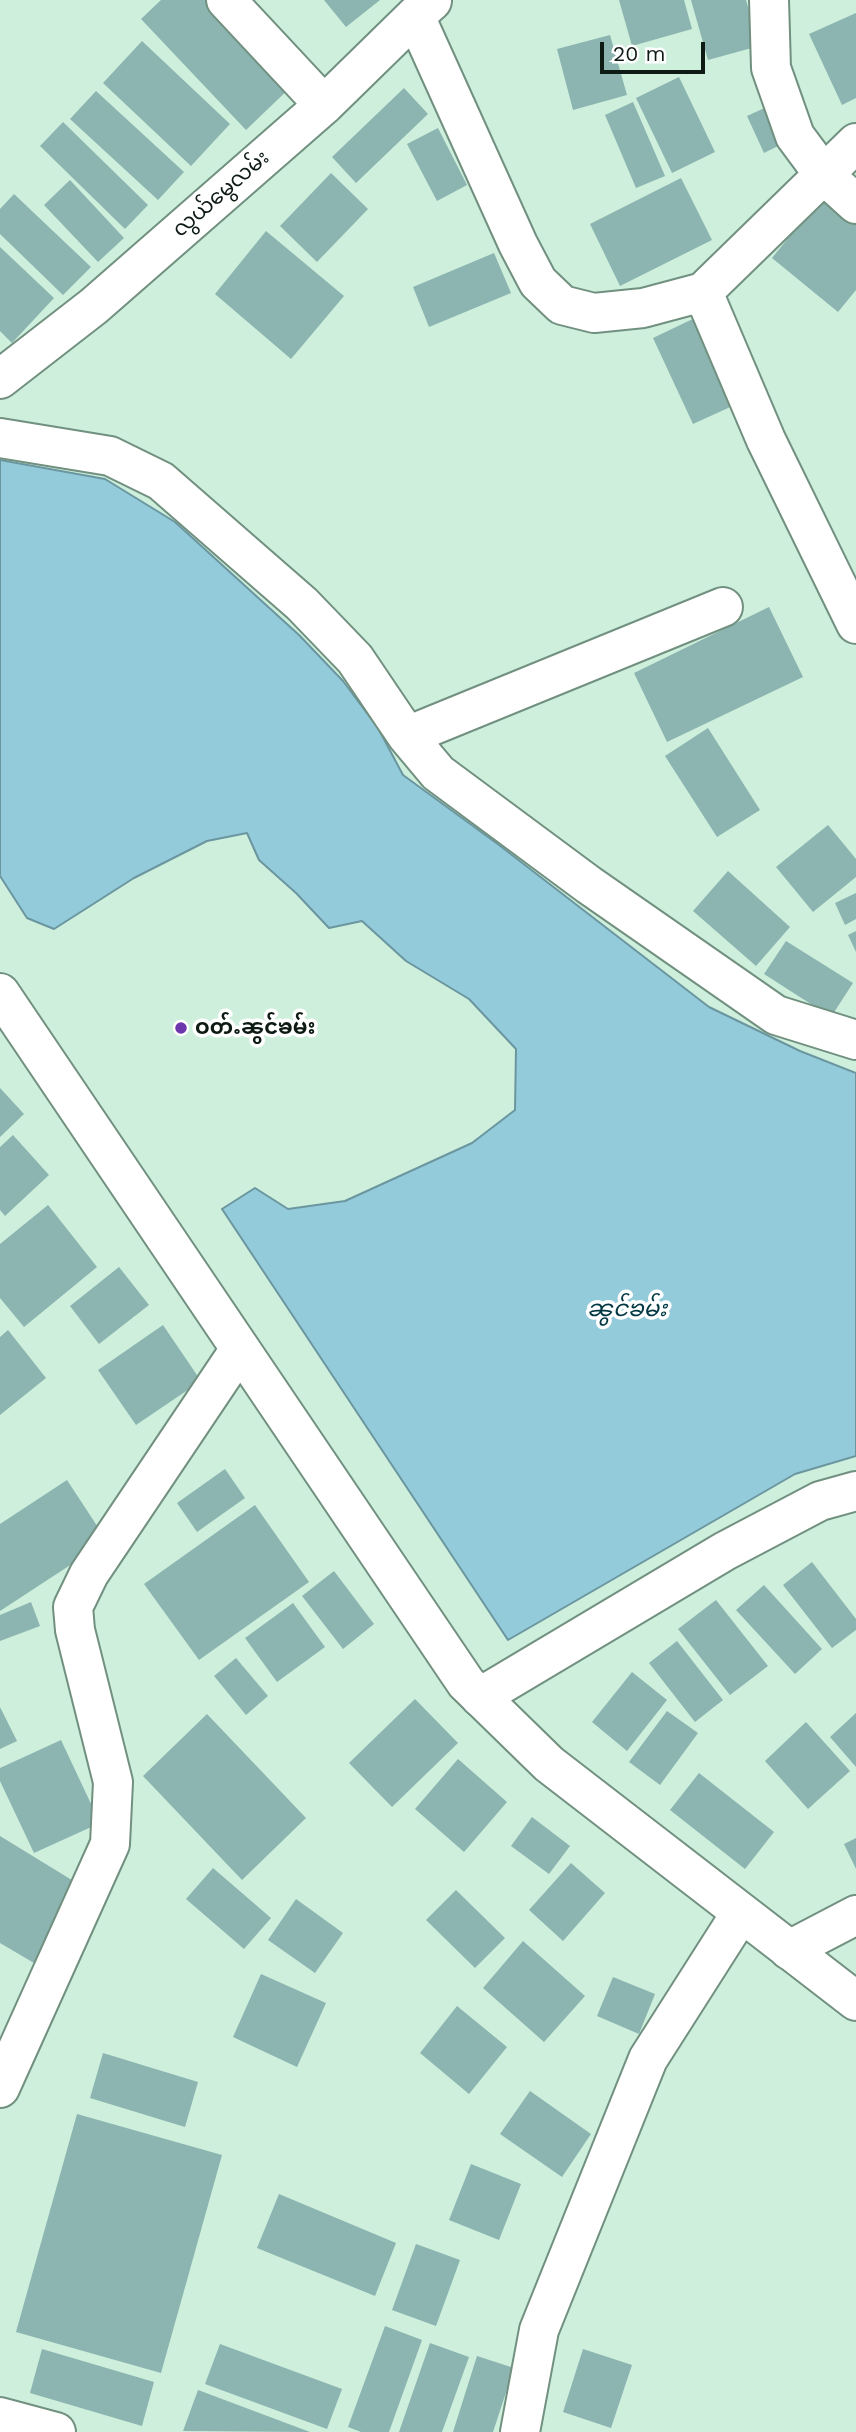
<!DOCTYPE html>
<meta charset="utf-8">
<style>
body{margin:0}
#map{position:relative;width:856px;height:2432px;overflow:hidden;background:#cdefdc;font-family:"Work Sans",sans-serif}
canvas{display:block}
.scale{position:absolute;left:600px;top:42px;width:105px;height:32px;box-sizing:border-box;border:4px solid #0e1a14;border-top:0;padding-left:9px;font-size:21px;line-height:24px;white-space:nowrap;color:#0e1a14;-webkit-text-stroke:5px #fff;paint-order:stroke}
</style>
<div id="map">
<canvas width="856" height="2432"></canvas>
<div class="scale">20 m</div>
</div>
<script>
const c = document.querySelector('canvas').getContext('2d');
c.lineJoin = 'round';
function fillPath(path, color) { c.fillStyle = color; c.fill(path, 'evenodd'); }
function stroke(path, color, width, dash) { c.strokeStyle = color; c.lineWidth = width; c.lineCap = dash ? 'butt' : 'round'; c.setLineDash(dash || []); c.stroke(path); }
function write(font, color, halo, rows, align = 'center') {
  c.font = font + ' "Work Sans","Noto Sans Myanmar",sans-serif'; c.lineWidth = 7; c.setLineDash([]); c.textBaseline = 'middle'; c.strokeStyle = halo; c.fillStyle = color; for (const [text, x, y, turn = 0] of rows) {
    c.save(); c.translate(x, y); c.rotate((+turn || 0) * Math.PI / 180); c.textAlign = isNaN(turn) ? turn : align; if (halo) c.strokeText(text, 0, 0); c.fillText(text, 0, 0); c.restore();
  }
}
const water = new Path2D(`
 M0,460l105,19 70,43 124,113 44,46 35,47 25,47 96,70 210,162 91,44 56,22v383l-61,18 -287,166 -286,-431 33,-21 33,21 57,-8 127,-58 43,-33 1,-61 -47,-50 -63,-38 -44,-40 -33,7 -33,-35 -37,-33 -12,-27 -40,8 -73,37 -80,51 -27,-11 -27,-42z`);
const building = new Path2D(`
 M161,0h57l78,82 -50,48 -105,-111z
 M324,0h56l-34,27z
 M619,0h65l8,29 -60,17z
 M691,0h55l13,46 -51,14z
 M856,13v85l-14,7 -33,-71z
 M610,35l17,60 -54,15 -16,-61z
 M142,41l88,83 -39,42 -88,-83z
 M679,77l36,75 -43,21 -36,-75z
 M404,88l24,26 -72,69 -24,-26z
 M96,91l88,81 -26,28 -88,-81z
 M633,102l32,74 -29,12 -31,-73z
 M771,105l17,36 -24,12 -17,-37z
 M63,122l85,83 -23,24 -85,-83z
 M438,128l29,57 -30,16 -30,-57z
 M331,173l37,36 -51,53 -37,-36z
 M681,178l31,62 -92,46 -30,-62z
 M70,180l54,58 -26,24 -54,-57z
 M826,191l30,24v75l-18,22 -66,-54z
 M14,194l77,73 -28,28 -63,-61v-25z
 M266,231l78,65 -53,63 -76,-65z
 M0,247l54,51 -42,45 -12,-12z
 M494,253l17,40 -82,34 -16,-40z
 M699,316l40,87 -46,21 -40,-86z
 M769,607l34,70 -136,65 -33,-69z
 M708,728l52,82 -43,27 -52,-81z
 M828,825l28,34v18l-43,35 -37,-45z
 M728,871l62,56 -34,39 -63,-55z
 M856,893v26l-11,6 -10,-22z
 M856,931v21l-8,-17z
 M786,941l67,42 -22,34 -67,-43z
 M0,1088l24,26 -24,23z
 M13,1135l36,40 -44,41 -5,-6v-63z
 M48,1205l49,62 -73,60 -24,-29v-54z
 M119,1267l30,38 -50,39 -29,-38z
 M163,1325l38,56 -65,44 -38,-55z
 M8,1330l38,48 -46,37v-78z
 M225,1469l20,29 -48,34 -20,-29z
 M67,1480l40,61 -107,70v-87z
 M255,1505l54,77 -110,78 -55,-76z
 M812,1562l44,57v11l-24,18 -49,-63z
 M334,1571l40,53 -31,25 -41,-53z
 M764,1585l58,64 -27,25 -59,-64z
 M716,1600l52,66 -38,29 -52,-66z
 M31,1602l9,24 -40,15v-26z
 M293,1603l32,44 -48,35 -32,-44z
 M677,1641l46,59 -28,22 -46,-59z
 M236,1658l32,38 -22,19 -32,-39z
 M632,1672l35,28 -40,51 -35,-29z
 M415,1699l43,44 -66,64 -43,-44z
 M0,1707l17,34 -17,8z
 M667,1711l31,22 -38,52 -31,-23z
 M856,1713v54l-26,-30z
 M207,1714l99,104 -64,62 -99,-104z
 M806,1722l44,49 -42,38 -43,-48z
 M61,1740l39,83 -66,30 -34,-72v-13z
 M458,1759l49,43 -43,50 -49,-43z
 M699,1773l75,59 -29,37 -75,-59z
 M532,1817l38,29 -21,28 -38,-28z
 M0,1836l80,49 -46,78 -34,-20z
 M856,1838v31l-12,-25z
 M571,1863l34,30 -42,48 -34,-31z
 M213,1868l58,50 -27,31 -58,-50z
 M456,1890l49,48 -30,30 -49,-48z
 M296,1899l47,34 -28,40 -47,-33z
 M523,1941l62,55 -41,46 -61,-54z
 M261,1974l65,29 -29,64 -64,-30z
 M613,1977l42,17 -16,40 -42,-18z
 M457,2006l50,41 -38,47 -49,-41z
 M103,2053l95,29 -13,45 -95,-29z
 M530,2091l61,43 -29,43 -62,-43z
 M77,2114l145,41 -61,218 -145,-41z
 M471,2164l50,20 -22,56 -50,-20z
 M279,2194l117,49 -21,53 -118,-48z
 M416,2244l44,16 -24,66 -44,-16z
 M385,2326l37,14 -33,92h-28l-13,-5z
 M430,2343l39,14 -27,75h-43z
 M220,2344l122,45 -15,40 -122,-45z
 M42,2349l112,33 -12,44 -112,-33z
 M583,2349l49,16 -21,63 -48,-16z
 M477,2356l37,12 -21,64h-40z
 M198,2390l112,42 -127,-1z`);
const minor = new Path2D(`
 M226,0l98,105
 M769,0l2,68 24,68 29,39 32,29
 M415,16l103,228 20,38 24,23 32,8 49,-5 60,-16 153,-149
 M703,292l63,148 90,184
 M0,379l94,-73 230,-201 91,-89 17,-15
 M0,438l110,18 51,25 141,123 53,55 52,77 31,37 151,112 187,130 80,25
 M407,736l316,-129
 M480,1697l245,-146 95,-50 36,-10
 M789,1950l67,-35
 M0,2088l110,-244 3,-62 -38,-152 -2,-23 16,-33 151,-225
 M0,2417l56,15
 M520,2432l19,-102 109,-271 93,-146`);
const highway = new Path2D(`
 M0,993l466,690 83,81 307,237`);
const markers = [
 [181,1028,7,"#6c36ac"]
];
const streetNames = [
 ["လွယ်မွေလမ်း",221,194,-41]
];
const poiNames = [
 ["ဝတ်ႉၼွင်ၶမ်း",195,1028]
];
const waterNames = [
 ["ၼွင်ၶမ်း",627,1309]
];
fillPath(water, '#93cbda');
stroke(water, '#6b969f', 2);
fillPath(building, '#8cb4b0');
stroke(minor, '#71907f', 42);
stroke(highway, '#71907f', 42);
stroke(minor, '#fff', 38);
stroke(highway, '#fff', 38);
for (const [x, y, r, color] of markers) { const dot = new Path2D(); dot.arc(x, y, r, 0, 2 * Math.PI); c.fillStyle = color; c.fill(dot); stroke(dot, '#fff', 2.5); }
write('21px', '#0e1a14', '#fff', streetNames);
write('bold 21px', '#0e1a14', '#fff', poiNames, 'left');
write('italic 23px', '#013742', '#fff', waterNames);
</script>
